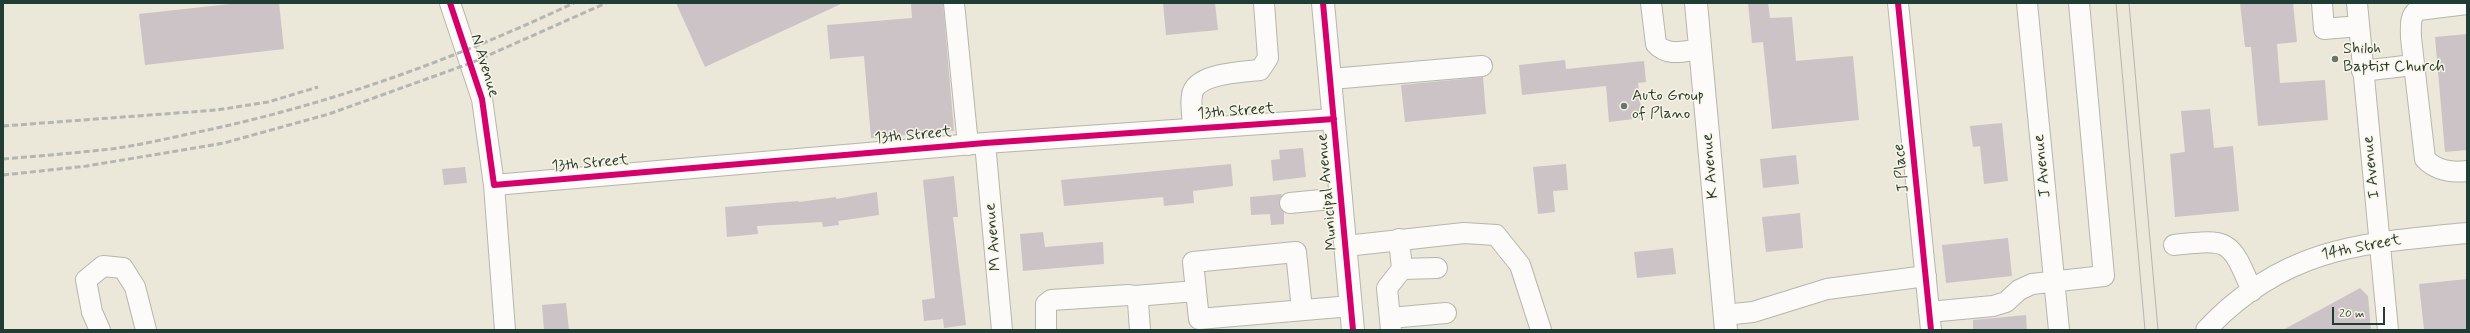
<!DOCTYPE html>
<style>
body{margin:0}
#map{position:relative;width:2470px;height:333px;overflow:hidden;background:#ebe7d9;font-family:Mynerve,sans-serif}
canvas{display:block}
.frame{position:absolute;inset:0;border:4px solid #1f3d34;pointer-events:none}
.scale{position:absolute;left:2332px;top:307px;width:53px;height:18px;box-sizing:border-box;border:2px solid #1f3d34;border-top:0;padding-left:5px;font-size:12px;line-height:14px;white-space:nowrap;color:#1f3d34;-webkit-text-stroke:3px #fcf5e5;paint-order:stroke}
</style>
<div id="map">
<canvas width="2470" height="333"></canvas>
<div class="frame"></div>
<div class="scale">20 m</div>
</div>
<script>
const c = document.querySelector('canvas').getContext('2d');
c.lineJoin = 'round';
function fillPath(path, color) { c.fillStyle = color; c.fill(path, 'evenodd'); }
function stroke(path, color, width, dash) { c.strokeStyle = color; c.lineWidth = width; c.lineCap = dash ? 'butt' : 'round'; c.setLineDash(dash || []); c.stroke(path); }
function write(font, color, halo, rows, align = 'center') {
  c.font = font + ' Mynerve,sans-serif'; c.lineWidth = 3; c.setLineDash([]); c.textBaseline = 'middle'; c.strokeStyle = halo; c.fillStyle = color; for (const [text, x, y, turn = 0] of rows) {
    c.save(); c.translate(x, y); c.rotate((+turn || 0) * Math.PI / 180); c.textAlign = isNaN(turn) ? turn : align; if (halo) c.strokeText(text, 0, 0); c.fillText(text, 0, 0); c.restore();
  }
}
const building = new Path2D(`
 M239,3h40l5,46 -139,16 -6,-51z
 M676,3h167l-138,64z
 M943,3l11,128 -83,7 -7,-82 -34,3 -3,-34 85,-7 -1,-14z
 M1163,3h52l3,27 -52,5z
 M1748,3h20l2,15 22,-1 4,44 57,-5 6,64 -87,9 -9,-87 -11,1z
 M2240,3h53l4,39 -20,2 3,39 45,-3 3,40 -70,6 -7,-79h-6z
 M2467,34v116l-22,2 -10,-115z
 M1565,60l1,9 78,-8 2,21 -8,1 4,35 -33,4 -3,-36 -84,9 -3,-30z
 M1483,77l3,37 -81,8 -4,-37z
 M2210,109l4,39 19,-2 6,65 -64,6 -5,-63 15,-2 -4,-41z
 M2002,123l6,58 -24,3 -4,-38 -7,1 -3,-21z
 M1303,148l3,29 -33,4 -2,-21 9,-1 -1,-9z
 M1796,155l3,29 -36,4 -3,-29z
 M1231,164l2,22 -40,5 1,12 -30,3 -1,-9 -99,9 -3,-26z
 M1566,164l2,26 -15,1 2,21 -17,2 -5,-47z
 M465,167l2,16 -23,2 -2,-16z
 M954,176l4,41h-5l13,108 -22,3 -1,-9 -19,2 -2,-21 13,-2 -12,-118z
 M877,192l2,23 -41,6 1,4 -16,2 -1,-5 -65,4 1,8 -31,3 -2,-30 73,-6 1,1 37,-5v2z
 M1282,194l-3,10 5,8v12l-13,1 -1,-11 -19,1 -1,-18z
 M1800,213l3,35 -37,4 -4,-35z
 M1043,232l2,15 58,-5 1,22 -81,7 -3,-37z
 M2008,238l4,38 -66,7 -4,-38z
 M1673,248l3,26 -39,4 -3,-26z
 M2467,279v51h-43l-5,-46z
 M2360,288l8,8 3,34h-88z
 M566,303l3,27h-25l-2,-25z
 M2026,315l1,15h-54v-10z`);
const minor = new Path2D(`
 M450,3l32,96 12,86 11,145
 M954,3l14,142
 M1651,3l5,41c12,13 28,7 44,5
 M1898,3l33,327
 M2027,3l32,327
 M2322,3l2,26 35,-3
 M2357,3l31,327
 M2467,4l-49,6c-9,6 -7,17 -7,28l14,121c12,12 26,14 42,12
 M2362,71l51,-6
 M1331,79l151,-13
 M1193,128c0,-10 -3,-23 -1,-33 3,-22 51,-23 68,-25l8,-12 -4,-55
 M985,143l17,187
 M494,185l491,-42 349,-24
 M1290,203l52,-5
 M2174,245c56,-6 56,-6 78,46
 M1346,246l118,-13 32,2 24,30 21,65
 M1402,269l35,-1
 M1196,291l-3,-29 103,-10 6,58
 M1135,296l61,-5 3,28 152,-13
 M1929,312l64,-6 13,-4 13,-12 13,-6 72,-8 -25,-273
 M1724,315l29,-3 74,-23 99,-13
 M1390,318l56,-5
 M100,330l-8,-18 -6,-32 17,-14 20,2 12,19 11,43
 M1046,330v-26l5,-4 78,-5 6,1 3,6 2,28
 M1391,330l-4,-42 15,-19 -3,-30
 M2206,330c78,-83 156,-87 261,-97`);
const major = new Path2D(`
 M1323,3l30,327
 M1696,3l30,327`);
const tram = new Path2D(`
 M2116,3l29,327
 M2129,3l29,327`);
const rail = new Path2D(`
 M3,126l214,-16 51,-8 50,-15
 M3,159c36,-3 72,-6 108,-10 31,-4 62,-12 92,-18 131,-28 249,-71 371,-128
 M3,175l84,-9 137,-23 105,-29 142,-51 135,-60`);
const cycleway = new Path2D(`
 M450,3l32,96 12,86 491,-42 349,-24
 M1323,3l30,327
 M1898,3l33,327`);
const markers = [
 [2335,59,4,"#66786e"],
 [1624,106,4,"#66786e"]
];
const poiNames = [
 ["Shiloh",2343,50],
 ["Baptist Church",2343,68],
 ["Auto Group",1632,97],
 ["of Plano",1632,115]
];
const streetNames = [
 ["N Avenue",484,66,73],
 ["13th Street",1236,112,-4],
 ["13th Street",913,136,-5],
 ["13th Street",590,164,-5],
 ["K Avenue",1711,166,-95],
 ["J Avenue",2043,166,-96],
 ["I Avenue",2372,167,-96],
 ["J Place",1902,168,-96],
 ["Municipal Avenue",1328,192,-95],
 ["M Avenue",994,237,-95],
 ["14th Street",2361,248,-11]
];
fillPath(building, '#ccc3c6');
stroke(minor, '#b6b6ad', 22);
stroke(major, '#b6b6ad', 24);
stroke(minor, '#fcfbf9', 20);
stroke(major, '#fcfbf9', 22);
stroke(tram, '#b3b6b3', 1);
stroke(rail, '#b3b6b3', 3, [6, 3]);
stroke(cycleway, '#d6006c', 6);
for (const [x, y, r, color] of markers) { const dot = new Path2D(); dot.arc(x, y, r, 0, 2 * Math.PI); c.fillStyle = color; c.fill(dot); stroke(dot, '#fcf5e5', 1.5); }
write('16px', '#1f3d34', '#fcf5e5', poiNames, 'left');
write('16px', '#1f3d34', '#fcf5e5', streetNames);
</script>
